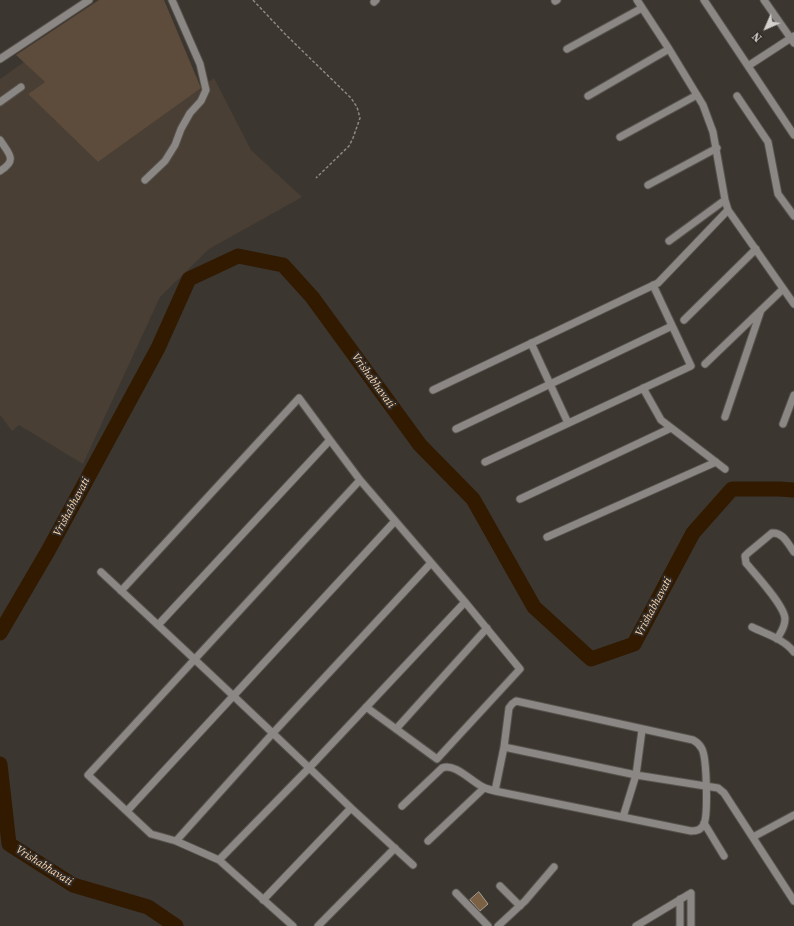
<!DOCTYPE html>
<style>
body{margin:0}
#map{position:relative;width:794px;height:926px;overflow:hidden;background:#3c3630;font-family:"Source Serif 4",serif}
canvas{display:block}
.north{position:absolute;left:746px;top:8px;width:40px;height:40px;-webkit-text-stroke:3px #312c27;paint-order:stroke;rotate:225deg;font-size:11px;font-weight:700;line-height:16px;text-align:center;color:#d4d1cd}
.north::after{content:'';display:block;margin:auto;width:14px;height:18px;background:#d4d1cd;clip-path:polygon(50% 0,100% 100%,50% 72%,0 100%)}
</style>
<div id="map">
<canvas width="794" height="926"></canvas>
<div class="north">N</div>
</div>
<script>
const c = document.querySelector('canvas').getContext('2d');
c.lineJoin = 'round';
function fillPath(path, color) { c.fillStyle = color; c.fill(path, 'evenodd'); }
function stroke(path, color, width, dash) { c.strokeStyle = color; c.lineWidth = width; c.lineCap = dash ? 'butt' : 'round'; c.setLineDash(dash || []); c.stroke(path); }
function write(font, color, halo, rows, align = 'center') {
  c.font = font + ' "Source Serif 4",serif'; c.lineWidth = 4; c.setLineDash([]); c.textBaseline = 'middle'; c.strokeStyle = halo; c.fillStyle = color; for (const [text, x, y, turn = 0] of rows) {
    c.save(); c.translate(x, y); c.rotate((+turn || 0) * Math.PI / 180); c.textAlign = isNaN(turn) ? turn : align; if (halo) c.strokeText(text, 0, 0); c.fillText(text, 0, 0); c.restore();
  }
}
const built = new Path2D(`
 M24,62l21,20 -17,12 70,68 116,-84 37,72 51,47 -93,52 -49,48 -77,167 -64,-39 -7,6 -12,-16v-336z`);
const green = new Path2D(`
 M99,0h65l37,88 -103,74 -70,-68 17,-12 -29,-27z`);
const river = new Path2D(`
 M0,633l48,-82 110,-203 31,-69 49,-23 45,9 29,32 108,148 53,54 61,108 57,52 43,-15 59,-111 39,-44h47l15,1
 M0,764l9,80 64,41 75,22 28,19`);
const building = new Path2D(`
 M479,892l9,12 -8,7 -10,-11z`);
const path = new Path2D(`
 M253,0l32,34 66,64 6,9 3,11 -7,20 -4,8 -33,32`);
const minor = new Path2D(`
 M637,0l32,49 34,56 10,27 12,68 3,10 66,94
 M704,0l90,135
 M764,0l30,43
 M555,1l2,-1
 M374,2l2,-2
 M567,49l75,-41
 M0,59l89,-59
 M748,66l46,-30
 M588,96l81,-47
 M737,96l31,46 10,52 16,22
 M0,102l21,-15
 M620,137l77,-42
 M0,140c9,14 18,20 0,31
 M145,180l20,-19 10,-16 6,-16 9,-16 11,-12 5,-11 -6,-26 -28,-64
 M648,185l69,-37
 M669,241l56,-41
 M684,320l72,-71
 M531,343l37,80
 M705,364l78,-75
 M643,388l18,32 64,49
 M433,390l225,-107 70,-73
 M725,417l36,-107
 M783,424l11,-29
 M456,429l216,-103
 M485,462l206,-96 -38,-81
 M520,499l151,-71
 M547,537l169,-75
 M101,572c84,78 167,156 250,236l-88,92
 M121,591l178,-193 31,42
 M158,625l172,-185 30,40
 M752,627c14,7 32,12 42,25
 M777,639c4,-7 8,-12 8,-20 0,-13 -30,-45 -39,-56l-1,-7 3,-3 24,-20c11,-1 16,11 22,19
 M366,707l71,52 83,-90 -55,-67
 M396,729l91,-101
 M504,747l132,28 82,13 6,5 70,108
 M402,806l40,-38c12,-6 30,14 41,19 4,2 8,3 12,4l196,40c6,0 10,-1 13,-7 4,-9 3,-65 -2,-75 -2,-4 -5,-7 -9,-9l-177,-39 -4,3 -3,4 -5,39 -9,44
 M351,808l62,57
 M127,811l268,-290
 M623,817l13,-42 6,-45
 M704,823l20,33
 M753,837l41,-22
 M176,841l97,-108 158,-170
 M428,841l56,-53
 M219,860l90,-92 156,-166 -105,-122 -272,295 63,59 25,7 43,19 74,66
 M500,886l20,20
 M456,893l32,33
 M680,899v27
 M318,926l77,-78
 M498,926l27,-25 29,-34
 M636,926l55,-33v33`);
const waterNames = [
 ["Vrishabhavati",373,381,54],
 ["Vrishabhavati",72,507,-62],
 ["Vrishabhavati",654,607,-62],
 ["Vrishabhavati",44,866,32]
];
fillPath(built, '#493f34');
fillPath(green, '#5d4c3b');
stroke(river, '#311a00', 15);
fillPath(building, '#7b6043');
stroke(building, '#a7a099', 1);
stroke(minor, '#57524c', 9);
stroke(path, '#8e8985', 1.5, [3, 2]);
stroke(minor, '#8a8784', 7);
write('italic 11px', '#fdd7af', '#312c27', waterNames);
</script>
